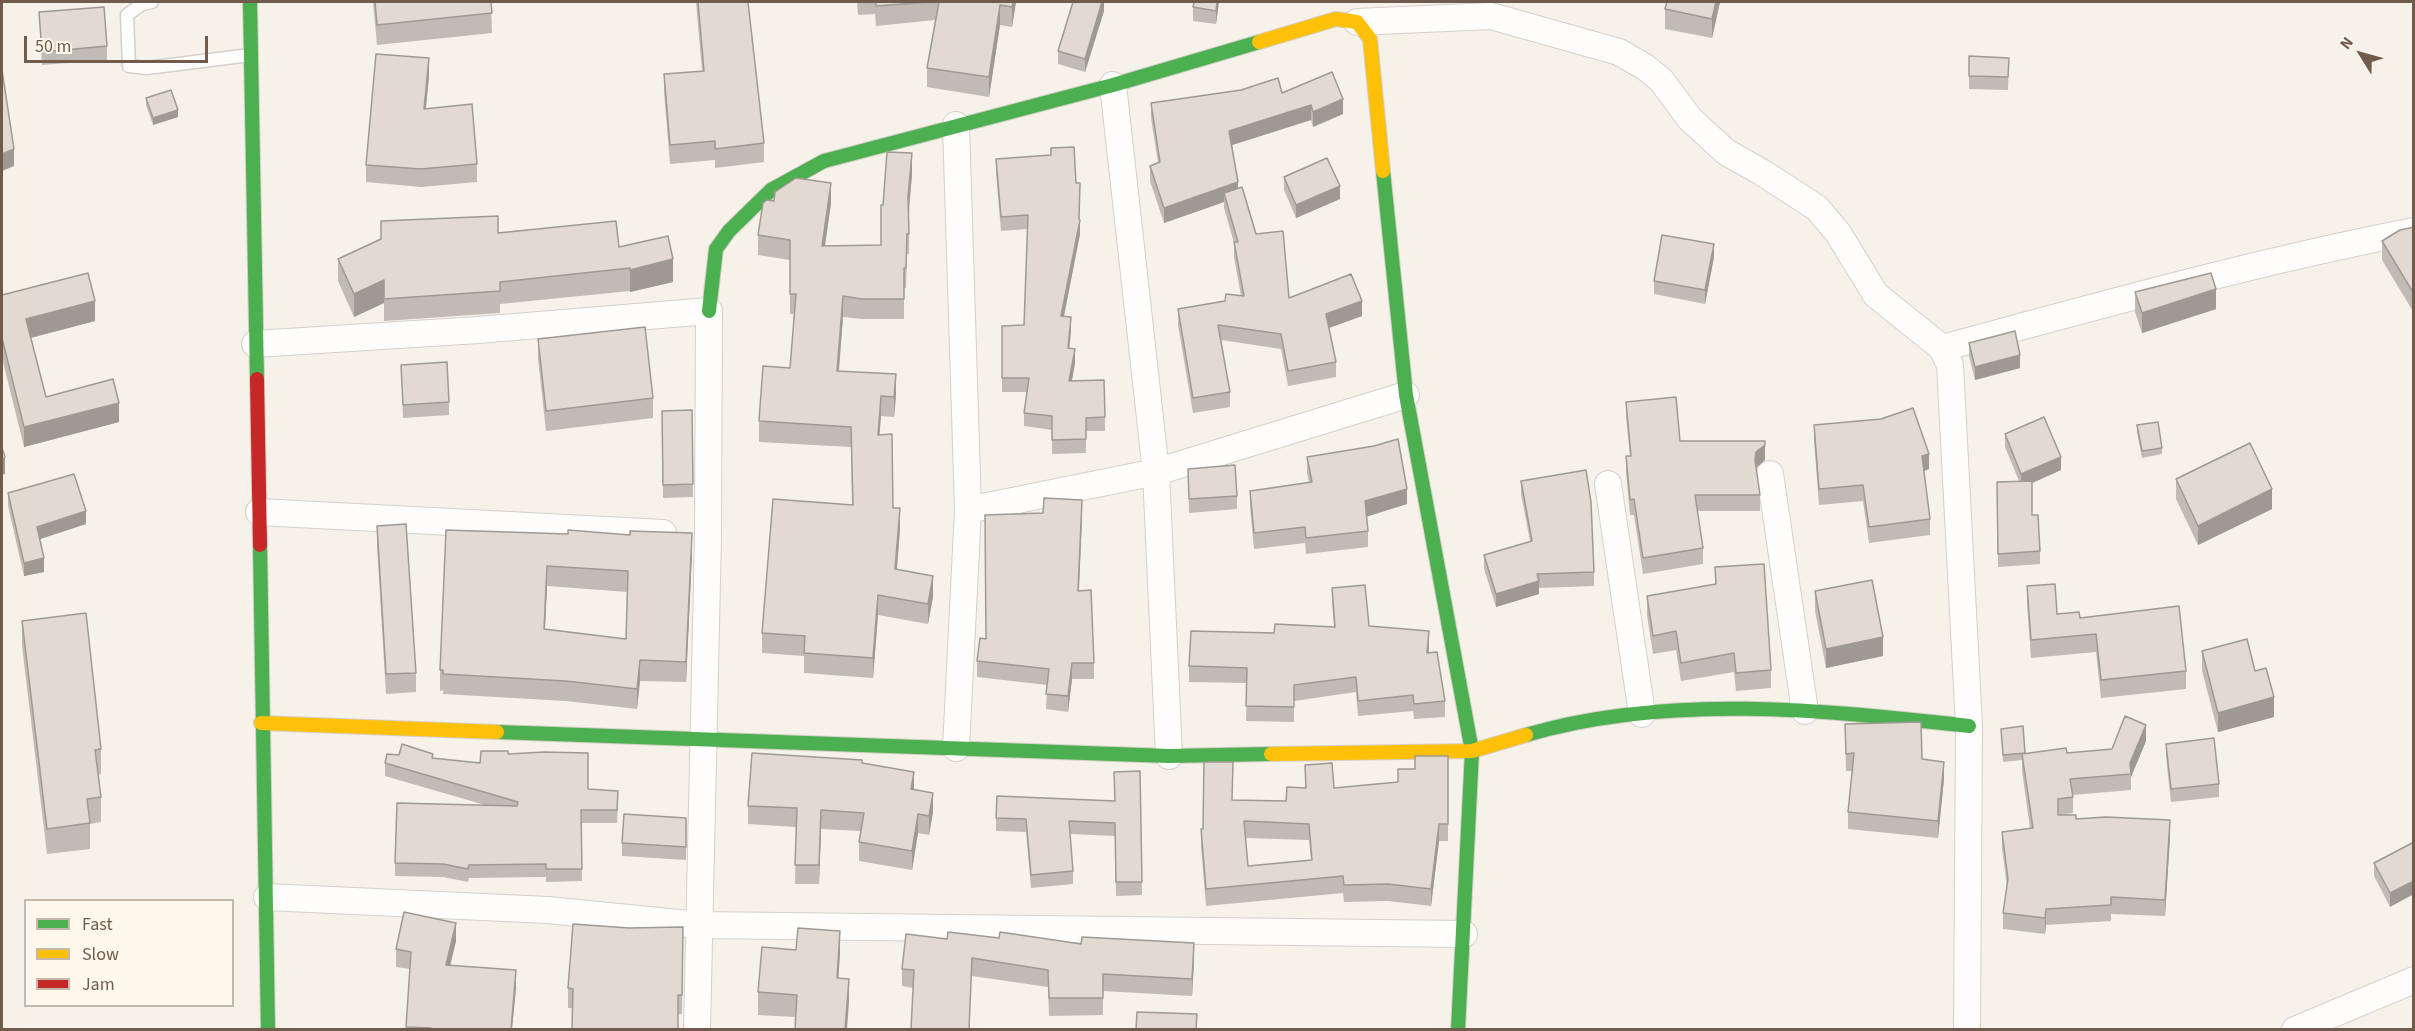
<!DOCTYPE html>
<style>
body{margin:0}
#map{position:relative;width:2415px;height:1031px;overflow:hidden;background:#f6f2ea;font-family:"Source Sans 3",sans-serif}
canvas{display:block}
.frame{position:absolute;inset:0;border:3px solid #715b4d;pointer-events:none}
.legend{position:absolute;left:24px;top:899px;width:210px;height:108px;box-sizing:border-box;background:#fdf7ec;border:2px solid #c5b9ac;margin:0;padding:8px 10px;list-style:none;font-size:18px;color:#715b4d}
.legend li{display:flex;align-items:center;gap:12px;height:30px}
.legend b{width:30px;border:2px solid #c5b9ac}
.north{position:absolute;left:2331px;top:24px;width:60px;height:60px;-webkit-text-stroke:4px #fdf7ec;paint-order:stroke;rotate:307deg;font-size:16px;font-weight:700;line-height:24px;text-align:center;color:#715b4d}
.north::after{content:'';display:block;margin:auto;width:21px;height:27px;background:#715b4d;clip-path:polygon(50% 0,100% 100%,50% 72%,0 100%)}
.scale{position:absolute;left:24px;top:36px;width:184px;height:27px;box-sizing:border-box;border:3px solid #715b4d;border-top:0;padding-left:8px;font-size:18px;line-height:21px;white-space:nowrap;color:#715b4d;-webkit-text-stroke:4px #fdf7ec;paint-order:stroke}
</style>
<div id="map">
<canvas width="2415" height="1031"></canvas>
<div class="frame"></div>
<ul class="legend">
<li><b style="height:8px;background:#4caf50"></b>Fast</li>
<li><b style="height:8px;background:#ffc107"></b>Slow</li>
<li><b style="height:8px;background:#c62828"></b>Jam</li>
</ul>
<div class="north">N</div>
<div class="scale">50 m</div>
</div>
<script>
const c = document.querySelector('canvas').getContext('2d');
c.lineJoin = 'round';
function stroke(path, color, width, dash) { c.strokeStyle = color; c.lineWidth = width; c.lineCap = dash ? 'butt' : 'round'; c.setLineDash(dash || []); c.stroke(path); }
function fillPath(path, color) { c.fillStyle = color; c.fill(path, 'evenodd'); }
const lane = new Path2D(`
 M152,2l-10,2 -15,11 2,51 18,2 103,-13`);
const street = new Path2D(`
 M1357,22l134,-6 128,36 26,15 16,13 29,39 36,33 37,21 54,35 21,25 38,62 66,53 8,17 19,361 -2,304
 M1113,85l43,387 13,284
 M255,344l223,-14 231,-19 -1,225 -11,494
 M1942,348c156,-42 313,-86 472,-117
 M1770,474l35,237
 M1608,484l34,230
 M968,510l188,-38 250,-77
 M259,512l404,21
 M956,748l12,-238 -12,-385
 M267,897l281,13 151,15 765,9
 M2295,1030l119,-50`);
const fast = new Path2D(`
 M250,2l7,377
 M1383,171l23,224 66,356 -14,279
 M709,311l7,-62 13,-18 42,-41 53,-29 289,-76 146,-43
 M260,545l8,485
 M497,732l672,24 102,-2
 M1526,735c141,-42 299,-25 443,-9`);
const slow = new Path2D(`
 M1259,42l77,-23 21,3 13,17 13,132
 M261,723l236,9
 M1271,754l201,-3 54,-16`);
const jam = new Path2D(`
 M257,379l3,166`);
const wall = new Path2D(`
 M373,2h118l1,31 -115,12z
 M696,2h52l16,141v19l-49,6v-8l-45,4 -6,-71v-19l38,-3z
 M857,2h159l-4,25 -12,-2 -11,72 -62,-10v-19l8,-48 -59,6 -1,-12 -17,1z
 M1104,2v9l-19,61 -27,-8v-13z
 M1219,2l-3,22 -23,-3v-14z
 M1667,2h53l-8,36 -47,-9v-20z
 M39,12l68,34v14l-65,5z
 M1969,56l40,2 -1,32 -39,-1z
 M429,76l-3,32 51,56v18l-56,5 -55,-5v-17z
 M1282,93l61,21 -30,13 -2,-7 -79,25 6,43 18,46 33,64 73,18 -33,12 7,34v15l-48,9 -7,-37 -60,-9 9,52v15l-37,6 -15,-88v-16l47,-8 16,-5 -7,-39v-14l-10,-35v-6l-60,21 -14,-42v-15l8,-3 -7,-45v-15z
 M146,98l32,19 -25,8 -7,-20z
 M996,159l80,24 4,51 -16,83 7,14 -2,17 6,15 -3,18 33,36v14h-19v22l-34,1v-24l-28,-4v-13l3,-21h-25v-66l22,-1 4,-96 -27,2 -5,-58z
 M912,174l-3,39v41h-2l-1,34h-2v31h-42l-19,-2 -4,54 57,24 -2,22 -13,-1 -2,19 14,73 7,21 -3,41 36,27 -5,27 -50,-9 -5,63 -69,-5v-17l-42,-3v-20l90,-128 -1,-58 -92,-5v-21l31,-53 4,-54h-4v-54l-32,-5v-20l73,-32 -6,43 56,-1 2,-40z
 M1284,177l56,22 -44,19 -12,-28z
 M381,221l238,26 54,35 -43,10v-1l-130,13v9l-116,8v-18l-30,14 -16,-36v-22l43,-20z
 M2414,227v86l-32,-53v-19z
 M1714,257l-9,47 -51,-10v-13z
 M2135,292l81,17 -74,24 -7,-21z
 M2,295l93,26 -64,17 15,59 73,25 -95,25 -22,-89z
 M538,339l115,59v20l-107,13 -8,-72z
 M1969,343l51,25 -45,12 -6,-24z
 M401,365l48,37v13l-46,3z
 M1626,402l54,39h85v19l-9,8 4,27v16h-63l6,37v16l-60,10 -9,-59h-4l-4,-43v-16h4l-4,-39z
 M692,410l1,87 -30,1 -1,-87z
 M1814,425l115,44 -5,2 6,48v16l-61,8 -6,-42 -44,4 -5,-64z
 M2137,425l25,23v6l-20,4 -5,-26z
 M2005,434l56,36 -29,13v32l8,36v13l-42,3 -1,-85 22,-1 -14,-34z
 M1307,457l100,47 -41,13 2,14v16l-62,7 -1,-11 -51,6 -4,-42v-16l59,-9 -2,-9z
 M1188,469l49,27v13l-48,4z
 M2176,479l96,30 -74,36 -22,-46z
 M1521,481l73,91v14l-55,2v6l-43,13 -12,-38v-14l46,-14 -9,-47z
 M8,493l78,31 -46,15 4,33 -20,4 -16,-70z
 M1082,516l-3,75 15,72v16h-22l-4,33 -22,-3 1,-24 -70,-8v-16l9,-22z
 M377,526l39,147v19l-30,2 -9,-148z
 M446,530l246,24 -6,128 -46,-1 -3,28 -71,-8 -123,-7v-4l-3,1v-21zM547,586l81,6 -2,47 -81,-10z
 M1715,567l56,103v18l-35,3 -2,-19 -53,9 -5,-31 -23,4 -6,-39v-19l68,-12z
 M2027,586l30,28 23,4 106,53v18l-85,9 -5,-46 -65,6 -4,-54z
 M1332,588l37,38 60,20v7l16,48v16l-31,2 -1,-8 -55,5 -2,-24 -62,9v21l-48,-1 1,-38 -58,-1v-16l85,-33 60,-6 -2,-24z
 M1815,591l68,65 -57,12 -11,-57z
 M22,621l79,128v25l-3,1 3,22v25l-11,2v25l-43,5 -25,-208z
 M2202,651l53,20 19,46 -56,15 -16,-61z
 M1845,724l77,35 22,20 -6,59 -90,-9v-17l4,-41h-6z
 M2023,726l2,28 42,-1 45,-4 34,-8 -15,36v13l-58,5v18l-13,2 16,4 94,18 -5,79 -54,-2v7l-65,4 -1,9 -42,-5v-16l4,-26 -5,-39v-16l28,-4 -8,-57v-11l-19,2 -2,-33z
 M2166,744l53,40v13l-48,5 -5,-45z
 M508,754l80,35 30,15 -1,19h-36l1,58 -36,1v-5l-77,1 -1,4 -25,-5 -48,-1v-13l90,-58 -100,-29v-13l48,-5 47,5z
 M1448,756v85h-9l-8,65 -43,-5 -44,1 -1,-9 -137,13 -5,-60v-17h2l29,-29 54,1 19,-13v-23l29,23 64,-6 17,-13zM1246,838l63,2 2,20 -63,6z
 M862,763l52,27 19,22 -4,23 -11,-2 -6,37 -53,-9v-19l2,-11 -40,-2 -2,55h-24l1,-57 -48,-3v-18z
 M1140,771l2,124 -26,1 -1,-60 -45,-2 3,37v13l-42,4 -5,-56 -30,-1v-13l119,-17 -1,-29z
 M686,818v42l-64,-4v-13z
 M2414,842l-24,65 -16,-31v-13z
 M683,927l-1,87 -114,-6v-20l61,-60z
 M947,939l247,22 -2,35 -89,-5v24l-54,1 -1,-29 -76,-11 -59,12 -11,-2v-17z
 M456,941l-6,24 66,23 -4,41h-106l4,-60 -14,-2v-18z
 M840,953l-2,25 11,24 -54,15 -37,-2v-23z`);
const shadedWall = new Path2D(`
 M1013,2h3l-4,25v-20z
 M1102,2h2v9l-19,61v-13z
 M1217,2h2l-3,22v-13z
 M1716,2h4l-8,36v-19z
 M1000,5v20l-11,72v-20z
 M429,58v18l-5,50v-17z
 M1343,99v15l-30,13v-15z
 M1311,105v15l-82,26v-15z
 M178,110v7l-25,8v-7z
 M14,149v17l-12,5v-17z
 M912,153v21l-4,43v-20z
 M1238,182v15l-14,-4v9l-60,21v-15z
 M831,183v20l-9,63v-20z
 M1340,186v13l-44,19v-13z
 M1080,220v14l-19,96v-14z
 M1714,244v13l-9,47v-14z
 M673,259v23l-43,10v-22z
 M384,280v23l-30,14v-23z
 M2216,289v20l-74,24v-20z
 M843,296v21l-6,74v-20z
 M95,301v20l-69,18v-20z
 M1362,301v15l-36,13v-15z
 M1071,317v14l-3,31v-14z
 M1075,349v14l-6,32v-14z
 M2020,355v13l-45,12v-13z
 M896,374v21l-2,22v-20z
 M881,396v20l-3,39v-20z
 M119,403v19l-95,25v-20z
 M1765,445v15l-9,8 -1,-8 1,-8z
 M1929,454v15l-7,3v-16z
 M5,457v17l-3,1v-16z
 M2061,457v13l-40,18v-14z
 M1407,489v15l-42,13v-16z
 M2272,489v20l-74,36v-19z
 M1082,500v16l-4,90v-15z
 M900,508v21l-5,61v-21z
 M86,511v13l-49,16v-13z
 M692,533v21l-6,128v-20z
 M44,558v14l-20,4v-13z
 M547,566v20l-3,63v-20z
 M933,576v21l-5,27v-20z
 M1539,581v13l-43,13v-13z
 M878,595v20l-5,63v-20z
 M1429,631v15l-2,23v-16z
 M1883,637v19l-57,12v-19z
 M640,660v21l-3,28v-20z
 M1072,663v16l-4,33v-16z
 M2274,697v20l-56,15v-19z
 M2146,725v16l-15,36 -1,-14z
 M1944,762v17l-6,59v-17z
 M914,772v18l-3,-1z
 M933,793v19l-4,23v-19z
 M821,810v19l-2,55v-19z
 M918,814v19l-6,37v-19z
 M2170,820v17l-5,79v-16z
 M1439,824v17l-8,65v-17z
 M2414,881v13l-24,13v-14z
 M2046,909v16l-1,9v-16z
 M456,923v18l-10,42v-18z
 M840,931v22l-3,48v-23z
 M1194,943v18l-2,35v-17z
 M516,970v18l-4,41h-1z
 M849,979v23l-2,27h-2z`);
const building = new Path2D(`
 M375,2h116l1,11 -115,12z
 M698,2h50l16,141 -49,6v-8l-45,4 -6,-71 40,-3z
 M876,2h54l-54,4z
 M939,2h74l-1,5 -12,-2 -11,72 -62,-9z
 M1073,2h29l-17,57 -27,-8z
 M1194,2h23l-1,9 -23,-4z
 M1667,2h49l-4,17 -47,-10z
 M104,7l3,39 -65,6 -3,-40z
 M376,54l53,4 -5,51 48,-5 5,60 -56,5 -55,-4z
 M1969,56l40,2 -1,19 -39,-1z
 M2,70l12,79 -12,5z
 M1332,72l11,27 -30,13 -2,-7 -82,26 9,51 -74,26 -14,-42 10,-4 -9,-59 90,-13 37,-12 4,15z
 M171,90l7,20 -25,8 -7,-20z
 M1074,147l2,36h4l-1,36 1,1 -19,96 10,1 -3,31 7,1 -6,32 35,-1 1,37 -19,1v21l-34,1v-24l-28,-3 5,-35h-27v-52l22,-1 4,-110 -27,2 -5,-58 55,-4v-7z
 M887,152l25,1 -4,44 1,37h-2l-1,34h-2v31h-42l-19,-3 -6,75 59,3 -2,23 -13,-1 -3,39 14,-1 1,74h7l-5,61 38,7 -5,28 -50,-9 -5,63 -69,-5 1,-17 -43,-3 11,-134 80,6 -2,-78 -92,-6 4,-55 27,2 6,-74h-6v-54l-32,-5 5,-32 4,-3 7,1 1,-9 21,-14 35,5 -9,63 59,-1v-40h2z
 M1327,158l13,28 -44,19 -12,-28z
 M1242,187l14,47 27,-3 6,67 62,-24 11,27 -36,13 10,48 -48,9 -7,-37 -63,-9 12,67 -37,6 -15,-89 47,-8 1,-7 18,2 -10,-54h4l-14,-49z
 M498,216v17l118,-12 3,26 49,-11 5,23 -43,11v-2l-130,14v9l-116,8v-19l-30,14 -16,-35 43,-20v-18z
 M2414,227v67l-32,-53 18,-11z
 M1662,235l52,9 -9,46 -51,-9z
 M88,273l7,28 -69,18 20,78 67,-18 6,24 -95,24 -22,-89v-43z
 M2211,273l5,16 -74,24 -7,-21z
 M645,327l8,71 -107,13 -8,-72z
 M2015,331l5,24 -45,12 -6,-24z
 M447,362l2,40 -46,3 -2,-40z
 M1676,397l4,44h85v4l-9,7 -1,8 5,35h-65l8,53 -60,10 -9,-59 -4,1 -4,-44h5l-5,-54z
 M1913,408l16,46 -7,2 8,63 -61,8 -6,-42 -44,4 -5,-64 67,-6z
 M692,410l1,74 -30,1 -1,-74z
 M2044,417l17,40 -40,17 -16,-40z
 M2158,422l4,26 -20,3 -5,-26z
 M1398,439l9,50 -42,12 3,30 -62,7 -1,-11 -51,6 -4,-42 62,-9 -5,-25 67,-11z
 M2250,443l22,46 -74,37 -22,-47z
 M2,448l3,9 -3,2z
 M1235,465l2,31 -48,3 -1,-30z
 M1586,470l5,32 3,70 -57,2 2,7 -43,13 -12,-39 48,-14 -11,-60z
 M74,474l12,37 -49,16 7,31 -20,5 -16,-70z
 M2032,481v34h6l2,36 -42,3 -1,-72z
 M1044,498l38,2 -4,91 13,-1 3,73h-22l-4,33 -22,-2 3,-25 -72,-8 3,-23 6,1 -1,-124 58,-2z
 M406,524l10,149 -30,1 -9,-148z
 M446,530l122,4v-4l62,5v-4l62,2 -6,129 -46,-2 -3,29 -71,-8 -123,-7v-4h-3zM547,566l81,5 -2,68 -82,-10z
 M1764,564l7,106 -35,3 -2,-20 -53,10 -5,-32 -23,5 -6,-40 69,-12 -1,-17z
 M1872,580l11,57 -57,12 -11,-58z
 M2055,584l2,30 22,-2 1,6 99,-12 7,65 -85,9 -5,-46 -65,6 -4,-54z
 M1365,585l4,41 60,5 -2,22 10,-1 8,49 -31,3 -1,-9 -55,6 -2,-24 -62,8v22l-48,-1 1,-38 -58,-2 2,-35 83,2 1,-9 60,3 -3,-39z
 M86,613l15,136 -6,1 6,47 -14,2 3,24 -43,6 -25,-208z
 M2247,639l8,32 11,-3 8,29 -56,16 -16,-62z
 M2125,716l21,9 -16,38 1,11 -61,5 3,18 -15,2v16h18v4l30,-2 64,3 -5,80 -54,-3v8l-65,4 -1,9 -42,-5 5,-34 -6,-47 31,-4 -11,-74 44,-6 1,5 45,-4z
 M1921,722l1,37 22,3 -6,59 -90,-9 6,-59 -8,1 -1,-30z
 M2023,726l2,27 -22,2 -2,-26z
 M2214,738l5,46 -48,5 -5,-45z
 M402,744l31,10 -1,4 48,5 1,-12h27v3l36,-2 44,1v36l30,2 -1,19h-36l1,59h-36v-5l-77,1 -1,4 -25,-5 -48,-1 2,-60 120,3 1,-4 -133,-39 2,-9 12,1z
 M752,753l110,7v3l52,9 -3,17 22,4 -4,23 -11,-2 -6,37 -53,-9 5,-29 -43,-3 -2,55h-24l2,-57 -49,-2z
 M1415,756h33v68h-9l-8,65 -43,-5 -44,1 -1,-9 -137,13 -5,-60h2l1,-67h29l-1,38 54,1 1,-14 19,1 -1,-23 27,-2 2,25 64,-6v-13h17zM1244,821l65,3 3,36 -64,6z
 M1140,771l2,111h-26l-1,-59 -46,-2 4,50 -42,4 -5,-56 -30,-1 1,-22 118,5 -1,-29z
 M624,814l62,4v29l-64,-4z
 M2414,842v39l-24,12 -16,-30z
 M404,912l52,11 -10,42 70,5 -5,59h-81l1,-1 -25,-1 5,-75 -15,-3z
 M573,924l56,4 54,-1 -1,68h-4v34h-106l1,-40 -5,-1z
 M798,928l42,3 -3,47 12,1 -4,50h-50l2,-34 -39,-3 4,-45 34,3z
 M948,932l51,6 1,-6 81,12 1,-7 112,6 -2,36 -89,-5v24h-54l-1,-28 -76,-12 -3,71h-58l3,-59 -12,-1 4,-35 41,5z
 M1137,1012l60,2 -1,15h-60z`);
stroke(lane, '#d5cfc9', 15);
stroke(street, '#d5cfc9', 28);
stroke(fast, '#d4cec7', 16);
stroke(slow, '#d4cec7', 16);
stroke(jam, '#d4cec7', 16);
stroke(lane, '#fefdfc', 12);
stroke(street, '#fefdfc', 26);
stroke(fast, '#4caf50', 14);
stroke(slow, '#ffc107', 14);
stroke(jam, '#c62828', 14);
fillPath(wall, '#c2bbb5');
fillPath(shadedWall, '#9e9993');
fillPath(building, '#e2dad2');
stroke(building, '#9e9993', 1.5);
</script>
